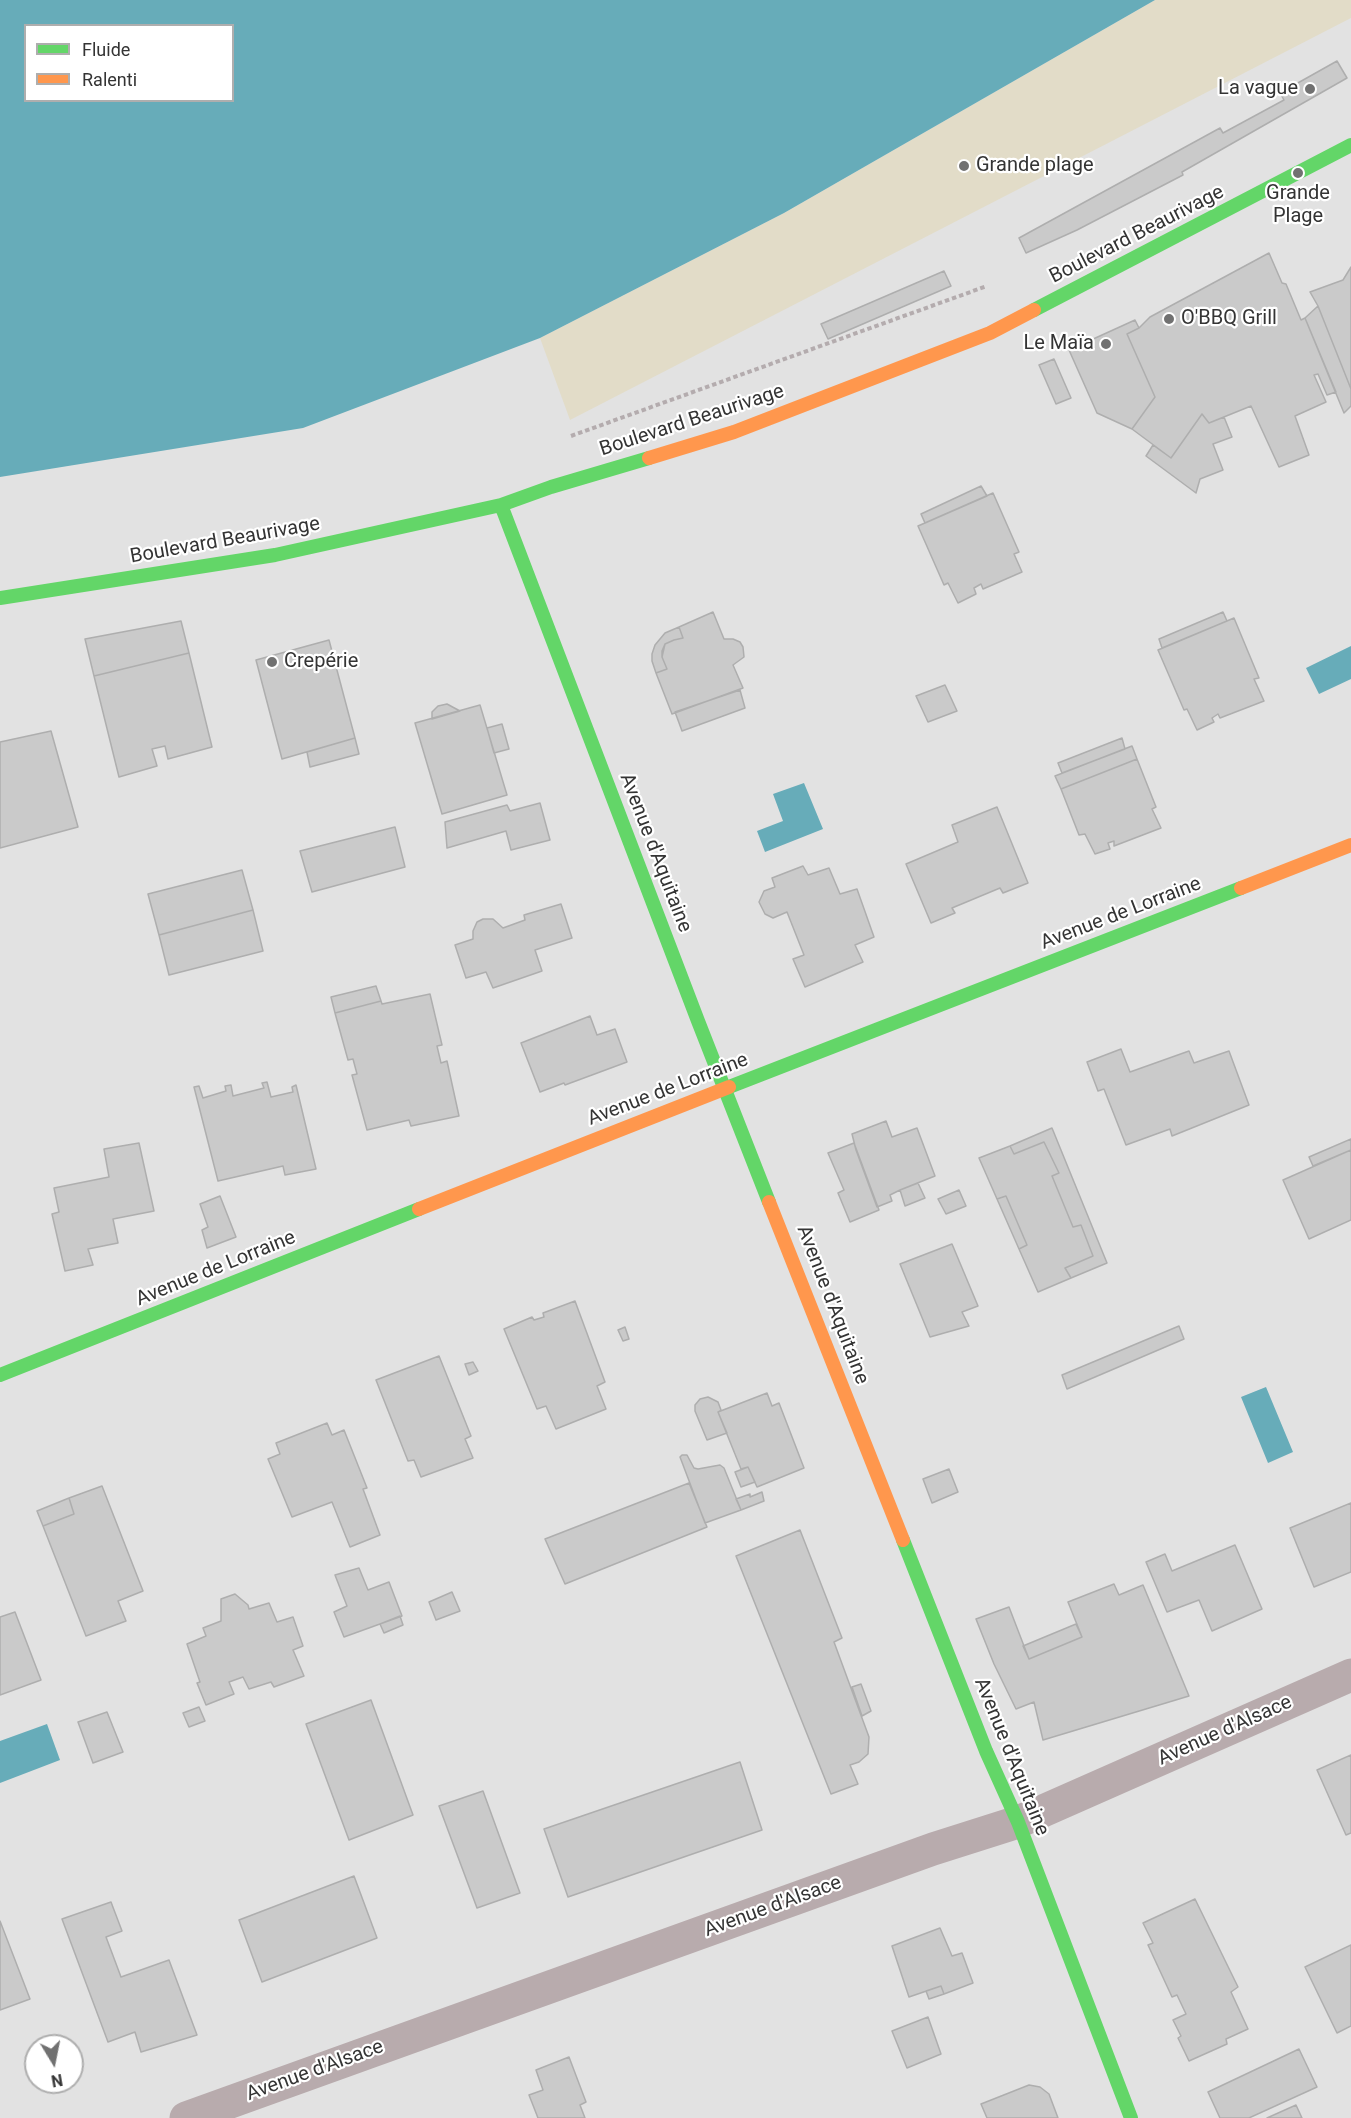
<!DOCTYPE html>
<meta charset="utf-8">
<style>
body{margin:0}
#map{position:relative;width:1351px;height:2118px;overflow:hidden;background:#e2e2e2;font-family:Roboto,sans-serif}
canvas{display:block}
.legend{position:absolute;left:24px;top:24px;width:210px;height:78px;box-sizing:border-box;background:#fff;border:2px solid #aeaeae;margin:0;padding:8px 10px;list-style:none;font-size:18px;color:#343434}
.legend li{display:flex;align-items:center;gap:12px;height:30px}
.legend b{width:30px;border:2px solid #aeaeae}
.north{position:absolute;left:24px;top:2034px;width:60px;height:60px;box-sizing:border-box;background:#fff;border:2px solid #aeaeae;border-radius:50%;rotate:170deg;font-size:16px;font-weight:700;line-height:24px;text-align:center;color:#343434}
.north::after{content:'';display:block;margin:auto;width:21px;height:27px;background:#717171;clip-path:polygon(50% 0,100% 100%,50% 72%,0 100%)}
</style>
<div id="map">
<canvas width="1351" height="2118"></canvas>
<ul class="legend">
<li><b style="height:8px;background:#63d668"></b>Fluide</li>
<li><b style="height:8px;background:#ff974d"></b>Ralenti</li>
</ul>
<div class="north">N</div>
</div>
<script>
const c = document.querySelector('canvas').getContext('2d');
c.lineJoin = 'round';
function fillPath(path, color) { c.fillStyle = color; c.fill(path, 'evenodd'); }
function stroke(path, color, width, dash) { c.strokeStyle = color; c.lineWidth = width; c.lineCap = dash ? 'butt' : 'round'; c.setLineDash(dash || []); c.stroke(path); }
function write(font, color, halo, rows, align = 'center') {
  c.font = font + ' Roboto,sans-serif'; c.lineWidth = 4.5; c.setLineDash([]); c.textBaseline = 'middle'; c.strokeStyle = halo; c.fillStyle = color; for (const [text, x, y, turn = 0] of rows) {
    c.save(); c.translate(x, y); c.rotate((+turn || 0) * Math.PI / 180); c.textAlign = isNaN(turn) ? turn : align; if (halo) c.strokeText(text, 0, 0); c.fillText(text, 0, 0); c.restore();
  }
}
const sand = new Path2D(`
 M1155,0h196v18l-781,402 -30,-82 244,-125z`);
const water = new Path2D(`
 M0,0h1155l-371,213 -244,125 -237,90 -303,49zM26,26h206v74h-206z
 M1351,646v33l-32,15 -13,-26z
 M804,783l19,46 -58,23 -8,-21 26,-10 -10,-27z
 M1266,1387l27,65 -25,11 -27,-66z
 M47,1724l13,36 -60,23v-42z`);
const building = new Path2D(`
 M1337,61l10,17 -165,94 1,3 -106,55 -51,23 -7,-15 201,-110 3,5 61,-33 -4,-7z
 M1269,253l13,30 4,1 15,36 4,-2 31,74 -9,3 -9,-21 -4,1 12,27 -31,14 14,39 -30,12 -28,-61 -42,17 -7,-9 -31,44 -39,-29 23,-32 -28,-63 12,-6 11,-11z
 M1351,267v122l-33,-83 -8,-14 33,-12z
 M944,271l7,15 -123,53 -7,-15z
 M1318,306l33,83v17l-7,7 -39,-95z
 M1135,320l4,8 -12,6 28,63 -23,32 -35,-16 -28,-63z
 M1054,359l17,39 -15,6 -17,-39z
 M1202,414l7,9 15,-6 8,20 -19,7 10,26 -23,9 -4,14 -50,-37 7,-11 18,13z
 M981,486l6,10 -62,27 -4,-9z
 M993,493l26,59 -5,2 8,18 -39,17 -2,-5 -7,4 2,6 -18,9 -10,-20 -4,2 -26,-59z
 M713,612l11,27h9l7,3 3,5 1,10 -11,8 10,23 -71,26 -16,-41 11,-4 -5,-12v-6l3,-7 9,-4 9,-2 -4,-11z
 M1223,612l4,9 -65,27 -3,-9z
 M1234,618l25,60 -5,1 10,22 -44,17 -2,-4 -6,4 2,4 -17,8 -10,-21 -3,1 -26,-60z
 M181,621l8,32 -95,23 -9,-37z
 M679,627l4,11 -9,2 -9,4 -3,13 5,12 -11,4 -4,-12v-7l3,-9 10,-12z
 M329,640l26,98 -73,21 -26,-99z
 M189,653l23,94 -44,12 -3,-13 -13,3 5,17 -38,11 -25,-101z
 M945,685l12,26 -29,11 -12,-26z
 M740,690l5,18 -63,23 -7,-19z
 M447,704l13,7 -28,8v-7l6,-6z
 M480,705l27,90 -65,19 -27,-91z
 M502,724l7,25 -15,4 -7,-25z
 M51,731l27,96 -78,21v-106z
 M355,738l4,16 -49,13 -3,-15z
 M1122,738l3,11 -63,24 -4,-10z
 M1132,746l5,13 -76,30 -6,-13z
 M1137,759l19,48 -4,2 9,19 -47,18v-5l-6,2 2,6 -15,5 -10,-20 -6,1 -18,-46z
 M540,803l10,37 -39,10 -5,-19 -59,17 -2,-26 62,-17 3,6z
 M997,807l31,76 -25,10 -3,-5 -48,20 3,5 -24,10 -25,-59 52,-22 -6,-17z
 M395,827l10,40 -93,25 -12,-41z
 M803,866l5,9 21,-7 11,26 17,-5 17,48 -19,8 8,17 -58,25 -12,-28 11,-4 -17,-43 -14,6 -8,-4 -6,-12 5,-11 11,-4 -3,-9z
 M242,870l11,40 -94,25 -11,-41z
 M561,904l11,34 -37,12 7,21 -49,17 -7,-16 -20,6 -11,-33 18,-6v-8l4,-9 6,-3h10l10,9 22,-8 -1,-5z
 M253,910l10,41 -94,24 -10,-40z
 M376,986l5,15 -46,12 -4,-16z
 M430,994l12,51 -5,1 4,17 6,-2 12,55 -48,10 -2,-6 -42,10 -15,-55 5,-1 -4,-15 -5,1 -13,-47 46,-12 1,3z
 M590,1016l7,19 18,-6 12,33 -62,23 -1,-2 -24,9 -19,-49z
 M1121,1049l9,23 59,-21 5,12 35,-12 20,54 -77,31 -2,-7 -44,16 -22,-56 -6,2 -11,-29z
 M267,1082l4,15 22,-5 -1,-5 4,-2 20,84 -31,6 -2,-9 -65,15 -24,-94 5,-1 4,12 23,-7 -1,-5 6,-1 2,11 31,-8 -2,-5z
 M886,1121l6,16 25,-9 18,48 -35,14 -10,5 2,6 -15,6 -21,-57 -4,-16z
 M1052,1128l55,135 -36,15 -6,-10 28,-12 -12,-31 -8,2 -21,-51 7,-3 -15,-31 -30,12 -4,-8z
 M1351,1139v11l-38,16 -4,-9z
 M1044,1142l15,31 -7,3 21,51 8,-2 12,31 -28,12 6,10 -33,14 -19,-43 8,-4 -21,-49 -9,3 -18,-41 31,-12 4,8z
 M139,1143l15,68 -41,8 5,24 -30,6 5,16 -28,6 -13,-57 7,-2 -5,-24 55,-11 -5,-28z
 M854,1143l25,67 -29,12 -12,-29 6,-3 -16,-37z
 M1351,1150v70l-42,19 -26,-59z
 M918,1183l7,15 -20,8 -5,-16z
 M959,1190l7,16 -20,8 -8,-15z
 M220,1196l16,41 -29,11 -5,-18 6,-3 -8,-23z
 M1006,1196l21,49 -8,4 -22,-50z
 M952,1244l26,62 -16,6 7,14 -39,11 -30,-73z
 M575,1301l30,81 -8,4 9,23 -50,20 -10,-23 -9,3 -33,-80 28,-12 2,3 10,-3 -1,-4z
 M1179,1326l5,13 -117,50 -5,-14z
 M625,1327l4,12 -6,2 -5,-11z
 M439,1356l32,80 -6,3 8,19 -52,19 -7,-17 -6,1 -32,-81z
 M473,1362l5,9 -9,4 -4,-11z
 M767,1393l5,13 7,-3 25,65 -47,19 -9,-20 -7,2 -23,-57z
 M708,1397l10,5 3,8 -3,2 9,21 -20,7 -12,-29v-6l5,-6z
 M327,1423l5,12 12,-5 23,58 -4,1 17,46 -30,12 -18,-45 -40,15 -24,-58 12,-5 -4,-11z
 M682,1455h5l7,13 4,1 22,-4 4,3 17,42 -36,13 -25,-66z
 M748,1467l7,15 -14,5 -6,-15z
 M949,1469l9,23 -26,11 -9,-24z
 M689,1483l18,44 -142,57 -20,-45z
 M102,1486l41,105 -25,10 8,20 -40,15 -43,-110 31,-12 -5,-16z
 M762,1492l2,9 -23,9 -5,-11 14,-5v3z
 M69,1498l5,16 -31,12 -6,-15z
 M1351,1503v69l-37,15 -24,-59z
 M800,1530l42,108 -8,4 35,95 -1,17 -9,8 -9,3 8,19 -27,10 -95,-238z
 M1235,1545l27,64 -50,22 -13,-31 -32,12 -21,-50 19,-8 7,17z
 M359,1568l9,22 21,-8 13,34 -58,21 -10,-25 13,-6 -12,-31z
 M1114,1584l5,11 24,-10 46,111 -146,44 -9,-38 -18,7 -22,-45 -18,-45 33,-12 20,52 53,-22 -14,-35z
 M452,1592l8,19 -24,9 -7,-18z
 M235,1594l13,11 1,4 20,-6 8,19 16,-5 10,29 -10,4 11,26 -30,11 -3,-5 -22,7 -6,-12 -14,5 5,12 -28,11 -9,-22 3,-1 -13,-38 19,-8 -3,-8 18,-7v-22z
 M15,1612l26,68 -41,15v-78z
 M400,1616l3,9 -19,8 -4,-9z
 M1076,1624l6,13 -53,22 -6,-13z
 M861,1684l10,27 -9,5 -10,-29z
 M371,1700l42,115 -64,25 -43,-116z
 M199,1707l6,14 -16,6 -6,-14z
 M107,1712l16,40 -30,11 -15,-41z
 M1351,1755v78l-5,2 -29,-65z
 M740,1762l22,68 -194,67 -24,-68z
 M483,1791l37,102 -43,15 -38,-102z
 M354,1876l23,62 -115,44 -23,-62z
 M1195,1899l43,88 -7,5 17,37 -22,10 1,5 -38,17 -11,-23 3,-2 -8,-16 13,-6 -9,-19 -5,2 -24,-52 5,-2 -10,-20z
 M111,1902l11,29 -16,6 15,40 48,-17 28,75 -56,17 -6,-20 -27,10 -46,-123z
 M0,1921l30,78 -30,11z
 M940,1928l12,28 10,-3 11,30 -29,11 -3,-8 -32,11 -17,-51z
 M1351,1945v81l-14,7 -32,-66z
 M941,1986l3,8 -15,5 -3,-8z
 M928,2017l13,37 -34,14 -15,-37z
 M1299,2049l18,38 -68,31h-29l-12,-26z
 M569,2057l17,45 -6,3 5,13h-47l-9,-23 14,-5 -7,-20z
 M1029,2085l11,2 9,7 9,24h-71l-6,-14z
 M1296,2105l6,13h-35z`);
const path = new Path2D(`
 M571,436l416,-150`);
const street = new Path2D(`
 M186,2118l747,-269 85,-27 333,-147`);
const fast = new Path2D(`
 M1034,310l317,-165
 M501,505l197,516 71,181
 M0,598l275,-43 226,-50 50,-18 98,-29
 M729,1087l512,-199
 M0,1375l419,-166
 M903,1540l83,211 32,71 113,296`);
const slow = new Path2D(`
 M649,458l85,-26 256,-99 44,-23
 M1241,888l110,-43
 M769,1202l134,338
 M419,1209l310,-122`);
const markers = [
 [1310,89,6,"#717171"],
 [964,166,6,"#717171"],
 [1298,173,6,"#717171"],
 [1169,319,6,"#717171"],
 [1106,344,6,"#717171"],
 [272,662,6,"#717171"]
];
const poiNames = [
 ["La vague",1298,89,"right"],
 ["Grande plage",976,166],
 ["Grande",1298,194,"center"],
 ["Plage",1298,217,"center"],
 ["O'BBQ Grill",1181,319],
 ["Le Maïa",1094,344,"right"],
 ["Crepérie",284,662]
];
const streetNames = [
 ["Boulevard Beaurivage",1137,235,-27],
 ["Boulevard Beaurivage",692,421,-18],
 ["Boulevard Beaurivage",225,541,-10],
 ["Avenue d'Aquitaine",655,853,69],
 ["Avenue de Lorraine",1121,914,-21],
 ["Avenue de Lorraine",668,1090,-21],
 ["Avenue de Lorraine",216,1269,-22],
 ["Avenue d'Aquitaine",832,1305,69],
 ["Avenue d'Alsace",1225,1731,-24],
 ["Avenue d'Aquitaine",1011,1757,68],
 ["Avenue d'Alsace",773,1907,-20],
 ["Avenue d'Alsace",315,2071,-20]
];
fillPath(sand, '#e2dcc8');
fillPath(water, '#67acb9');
fillPath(building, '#cacaca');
stroke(building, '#aeaeae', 1.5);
stroke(path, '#b4acae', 4, [4.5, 3]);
stroke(street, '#b8abad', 33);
stroke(fast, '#63d668', 14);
stroke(slow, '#ff974d', 14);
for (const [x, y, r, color] of markers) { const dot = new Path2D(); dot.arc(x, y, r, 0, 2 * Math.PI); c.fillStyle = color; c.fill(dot); stroke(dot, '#fff', 2); }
write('20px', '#343434', '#fff', poiNames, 'left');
write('20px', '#343434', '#fff', streetNames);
</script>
